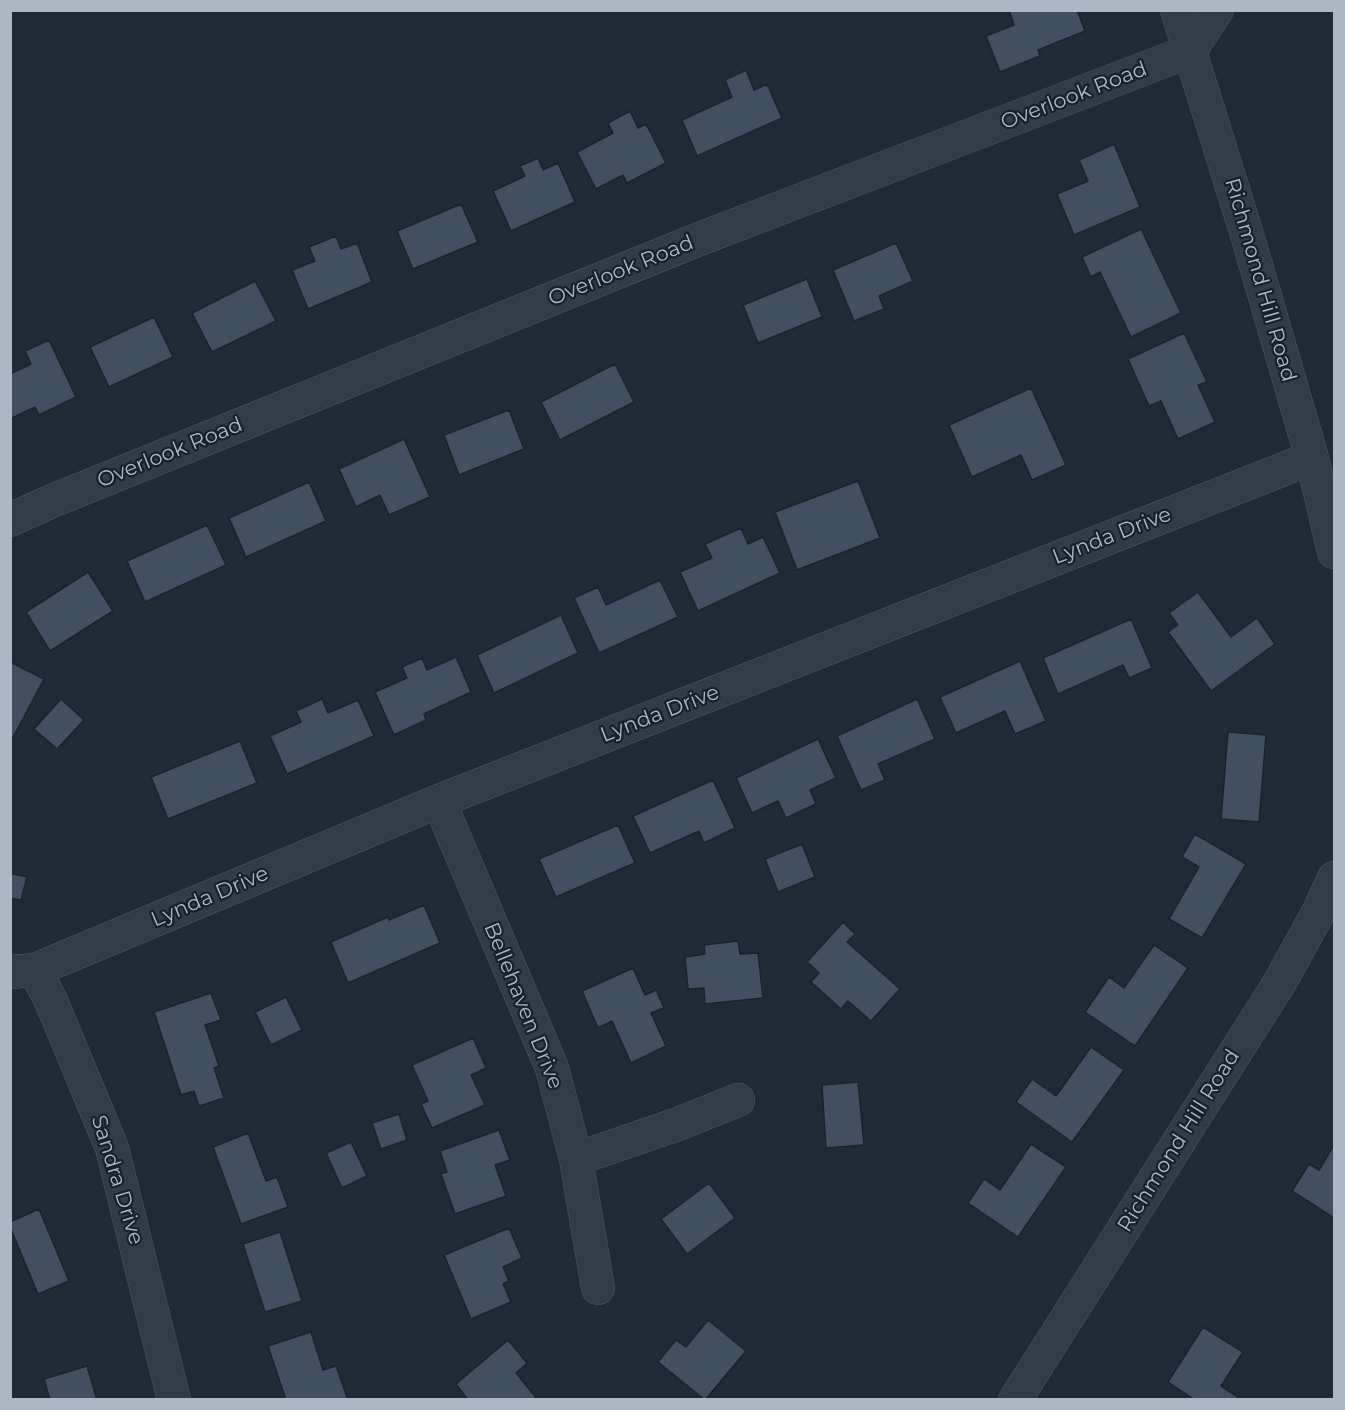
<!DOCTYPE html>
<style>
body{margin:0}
#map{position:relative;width:1345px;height:1410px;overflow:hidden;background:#1e2b37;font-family:Montserrat,sans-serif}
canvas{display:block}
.frame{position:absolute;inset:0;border:12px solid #abb7c5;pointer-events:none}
</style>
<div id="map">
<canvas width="1345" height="1410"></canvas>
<div class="frame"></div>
</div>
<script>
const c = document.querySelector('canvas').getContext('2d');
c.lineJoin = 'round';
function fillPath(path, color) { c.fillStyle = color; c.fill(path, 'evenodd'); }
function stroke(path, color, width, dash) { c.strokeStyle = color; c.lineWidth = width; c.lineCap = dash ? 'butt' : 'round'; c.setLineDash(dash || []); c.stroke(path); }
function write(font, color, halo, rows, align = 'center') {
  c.font = font + ' Montserrat,sans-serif'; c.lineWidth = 4.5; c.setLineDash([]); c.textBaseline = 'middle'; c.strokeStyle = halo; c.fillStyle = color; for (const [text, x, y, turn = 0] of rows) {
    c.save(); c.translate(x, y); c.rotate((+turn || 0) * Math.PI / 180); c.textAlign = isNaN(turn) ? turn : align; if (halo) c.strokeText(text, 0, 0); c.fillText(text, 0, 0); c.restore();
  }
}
const building = new Path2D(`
 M1009,10h68l8,21 -47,19 2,6 -40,16 -14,-36 28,-11z
 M746,70l8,20 13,-6 15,34 -85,38 -15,-36 50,-23 -7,-17z
 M630,111l8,17 8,-4 20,39 -39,20 -4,-8 -27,14 -19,-37 36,-19 -5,-10z
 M1114,144l26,63 -66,28 -17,-41 31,-13 -9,-21z
 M538,158l5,12 15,-7 17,39 -64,29 -18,-40 32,-15 -5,-10z
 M461,204l17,38 -65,27 -16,-38z
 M1141,229l40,84 -50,24 -31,-65 -9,5 -9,-20z
 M336,236l5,13 16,-6 15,39 -64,27 -16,-39 23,-9 -6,-14z
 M896,243l17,38 -34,15 5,13 -30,12 -21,-51z
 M807,279l15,38 -64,26 -15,-38z
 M255,281l21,40 -64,31 -20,-39z
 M154,317l19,40 -64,30 -19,-40z
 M1184,333l23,49 -9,3 17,37 -37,17 -17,-38 -12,5 -21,-47z
 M49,340l27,57 -37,18 -4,-8 -25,12v-45l21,-10 -6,-13z
 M615,364l19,38 -74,38 -19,-38z
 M1031,388l35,77 -34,15 -11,-25 -49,22 -23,-52z
 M509,410l15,39 -65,26 -15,-40z
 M404,439l26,58 -41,18 -9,-20 -24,12 -17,-38z
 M858,481l22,57 -83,32 -22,-58z
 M309,482l17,39 -80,36 -17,-39z
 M207,525l19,40 -81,37 -18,-41z
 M741,528l7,16 15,-7 17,36 -82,38 -18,-39 32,-14 -7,-14z
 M88,572l25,39 -63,40 -24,-39z
 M660,580l18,37 -79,36 -25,-55 24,-11 8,18z
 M1198,592l33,45 26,-19 18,26 -64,47 -43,-59 10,-7 -9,-12z
 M561,615l17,38 -84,40 -17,-38z
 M1131,619l21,49 -23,10 -6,-13 -65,29 -15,-36z
 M456,657l15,35 -47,22 2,6 -32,15 -19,-43 32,-14 -5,-11 20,-9 5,12z
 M1020,661l26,60 -31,13 -10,-23 -49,22 -16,-36z
 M10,662l34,17 -34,64z
 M61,699l23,21 -27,29 -23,-20z
 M322,699l6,14 30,-13 16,36 -87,38 -17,-38 31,-14 -5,-11z
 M917,699l18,40 -57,25 7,16 -24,10 -24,-54z
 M1228,732l38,3 -7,87 -38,-3z
 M818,739l18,39 -26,12 6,14 -30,14 -8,-17 -26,12 -16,-35z
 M240,741l17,42 -89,36 -17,-42z
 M713,780l22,48 -31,15 -5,-12 -49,22 -17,-37z
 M618,825l17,38 -79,34 -17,-38z
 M1195,834l51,30 -44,74 -33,-19 30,-52 -17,-10z
 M802,844l13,33 -37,15 -13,-33z
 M10,873l17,4 -6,23 -11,-2z
 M424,905l16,38 -92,40 -17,-41 57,-25 1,3z
 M843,922l12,12 -8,8 53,47 -29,32 -23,-20 -7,8 -30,-27 8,-9 -12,-11z
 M738,941l2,13 18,-1 5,45 -58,6 -1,-16 -16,1 -3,-32 20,-3 -1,-9z
 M1154,945l34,23 -53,78 -50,-34 24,-35 15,11z
 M633,968l12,27 11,-5 8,18 -13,5 15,33 -35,17 -19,-42 -14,7 -16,-37z
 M211,993l10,27 -16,5 14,41 -5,2 10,30 -25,8 -5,-15 -13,4 -27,-83z
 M286,997l16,33 -31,15 -16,-33z
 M473,1038l13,30 -15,7 14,30 -53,23 -11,-24 7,-3 -16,-36z
 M1091,1047l33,23 -52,72 -56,-40 16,-23 24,17z
 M858,1082l6,63 -38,3 -4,-63z
 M399,1114l8,26 -26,9 -9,-26z
 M499,1130l11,30 -15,5 11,31 -51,18 -14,-40 6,-2 -7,-21z
 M248,1133l18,48 11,-4 11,30 -47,17 -28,-77z
 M351,1142l16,34 -25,12 -16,-35z
 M1031,1144l35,23 -48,70 -50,-34 16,-24 16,11z
 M1334,1145v73l-42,-27 17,-27 10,6z
 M709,1183l26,35 -48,36 -26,-35z
 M39,1209l30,72 -31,13 -28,-67v-5z
 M509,1228l13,30 -19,9 6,14 -6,3 8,18 -40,17 -27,-64z
 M280,1232l22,69 -37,11 -22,-68z
 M708,1320l38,31 -41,49 -47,-38 18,-22 10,7z
 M1203,1327l40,25 -22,34 17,11 -2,3h-41l-27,-18z
 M311,1332l12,38 13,-4 12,34h-62l-18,-54z
 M508,1340l19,23 -11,10 22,27h-70l-12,-16z
 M87,1366l10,34h-47l-6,-21z`);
const minor = new Path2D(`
 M1177,10l71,228 64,220 22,94
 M10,520l42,-19 645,-261 493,-189 27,-41
 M439,801l113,267 24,91 22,129
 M35,970l16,31 61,147 62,252
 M10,972l25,-2 404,-169 873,-343
 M576,1159l102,-35 60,-24
 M1015,1400l265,-418 38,-69 16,-35`);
const streetNames = [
 ["Overlook Road",1074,96,-21],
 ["Overlook Road",621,271,-22],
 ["Richmond Hill Road",1260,280,74],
 ["Overlook Road",170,453,-22],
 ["Lynda Drive",1112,536,-21],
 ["Lynda Drive",660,714,-21],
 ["Lynda Drive",210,897,-23],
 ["Bellehaven Drive",523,1006,68],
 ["Richmond Hill Road",1179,1141,-58],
 ["Sandra Drive",117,1180,73]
];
fillPath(building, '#405060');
stroke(building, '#19232e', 1.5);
stroke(minor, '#4f5a66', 34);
stroke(minor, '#313c48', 33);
write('21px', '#abb7c5', '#17212c', streetNames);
</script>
